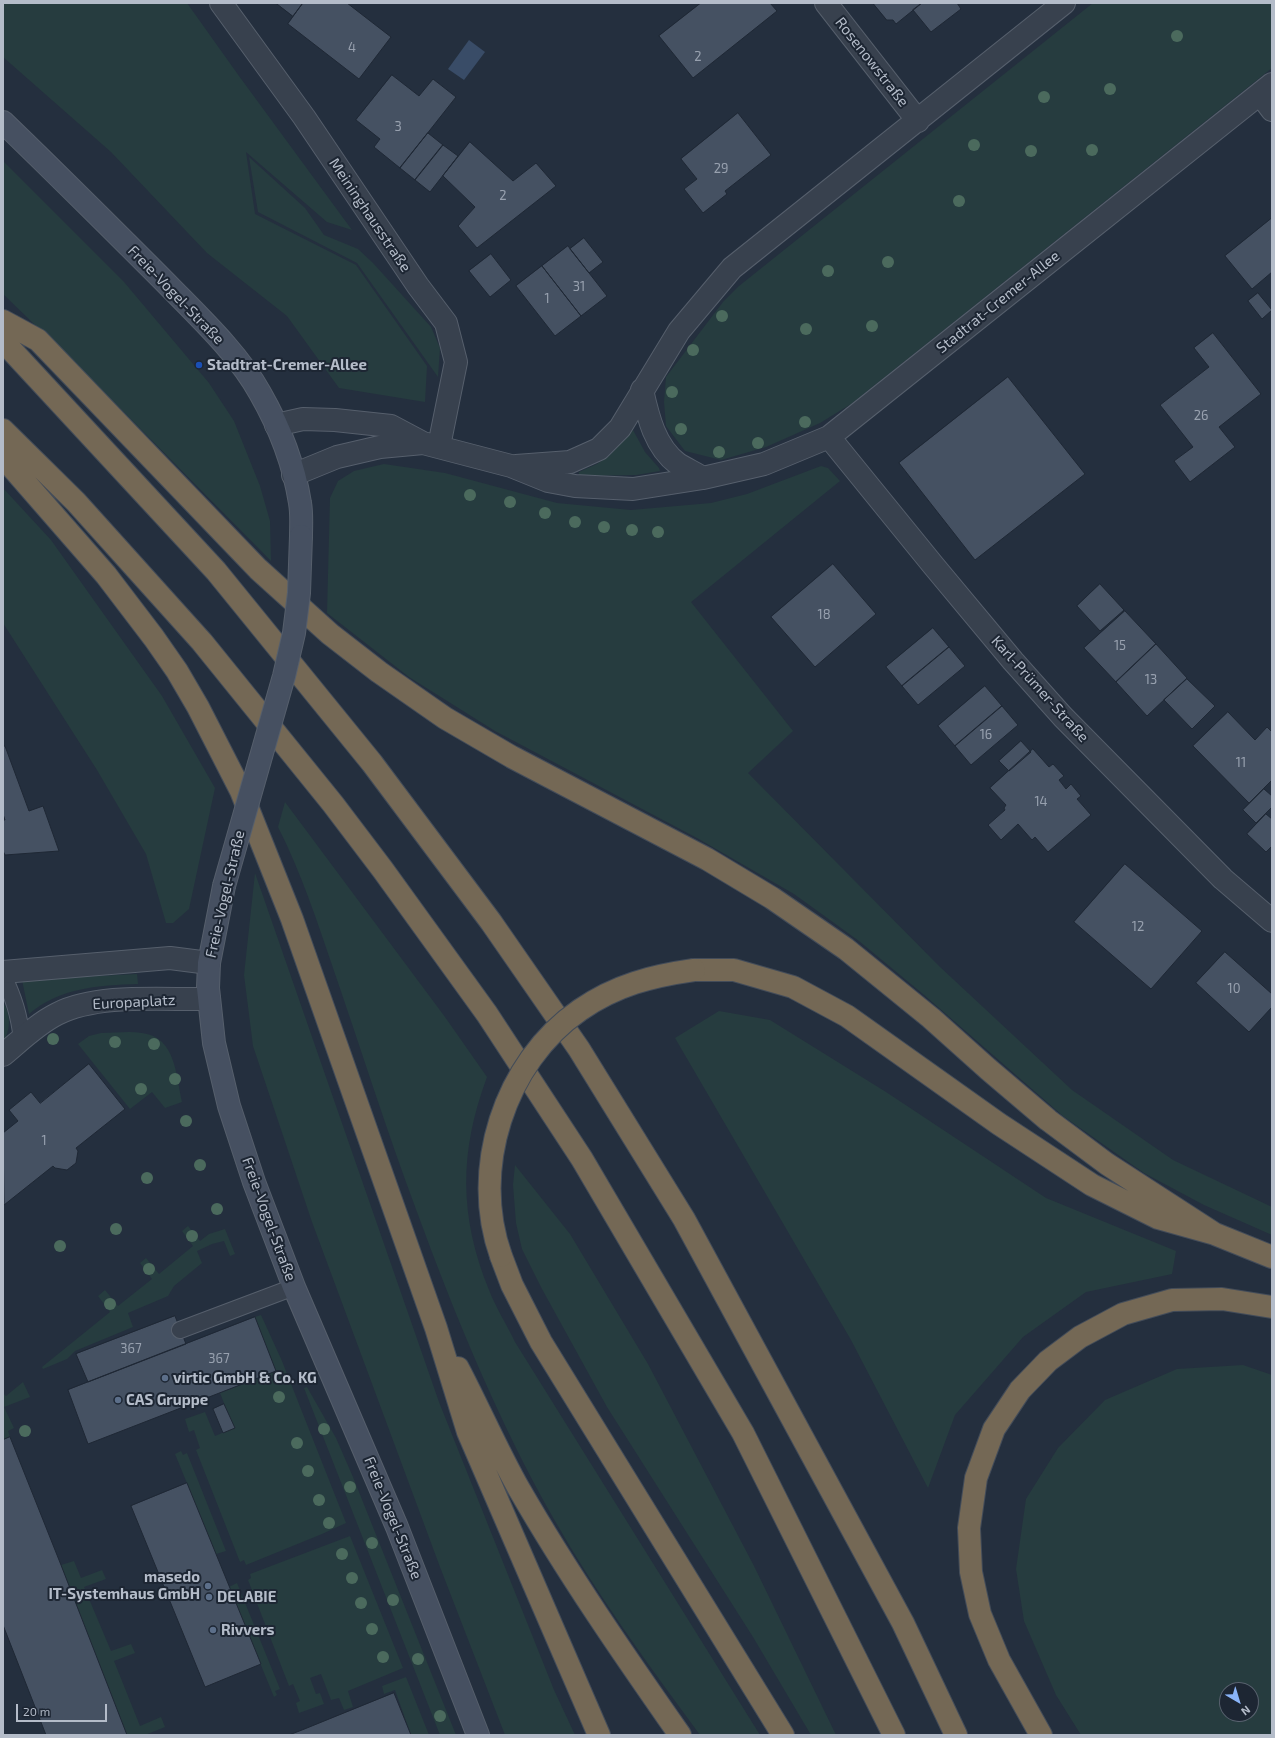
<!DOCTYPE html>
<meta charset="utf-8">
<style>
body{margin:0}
#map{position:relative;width:1275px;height:1738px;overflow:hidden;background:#242f3e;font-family:"Exo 2",sans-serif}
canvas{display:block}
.frame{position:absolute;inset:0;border:4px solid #b4bcc9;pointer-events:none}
.north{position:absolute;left:1219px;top:1682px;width:40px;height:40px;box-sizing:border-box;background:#1d2633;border:1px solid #59626f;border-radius:50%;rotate:142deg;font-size:11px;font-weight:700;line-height:16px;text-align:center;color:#b4bcc9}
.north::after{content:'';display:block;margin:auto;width:14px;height:18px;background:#8ab4f8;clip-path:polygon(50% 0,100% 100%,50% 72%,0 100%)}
.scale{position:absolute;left:16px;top:1704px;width:91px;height:18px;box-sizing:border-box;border:2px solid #b4bcc9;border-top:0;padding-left:5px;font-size:12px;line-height:14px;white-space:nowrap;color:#b4bcc9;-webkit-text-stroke:3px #1d2633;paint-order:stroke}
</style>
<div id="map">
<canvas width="1275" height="1738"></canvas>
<div class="frame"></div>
<div class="north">N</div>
<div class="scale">20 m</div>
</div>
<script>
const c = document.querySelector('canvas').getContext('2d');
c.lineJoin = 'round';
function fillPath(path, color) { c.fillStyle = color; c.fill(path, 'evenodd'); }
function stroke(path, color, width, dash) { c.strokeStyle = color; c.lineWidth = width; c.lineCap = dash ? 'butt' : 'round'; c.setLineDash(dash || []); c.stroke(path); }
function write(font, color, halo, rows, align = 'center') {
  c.font = font + ' "Exo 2",sans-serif'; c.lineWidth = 4; c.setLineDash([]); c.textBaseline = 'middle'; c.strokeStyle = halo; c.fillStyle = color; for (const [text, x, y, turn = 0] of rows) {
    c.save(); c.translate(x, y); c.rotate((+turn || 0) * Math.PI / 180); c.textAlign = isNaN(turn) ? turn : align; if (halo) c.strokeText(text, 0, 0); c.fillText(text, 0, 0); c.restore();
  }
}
const green = new Path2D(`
 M3,3h184l52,73 113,154 -25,-8 -81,-70 9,62 101,51 71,101 -2,36 -86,-14 -52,-72 -80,-63 -96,-101 -108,-95z
 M1093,3h179v65l-421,336 -31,19 -54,24 -45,13 -36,-9 -19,-25 -2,-24 2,-25 57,-75 16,-16z
 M249,157l56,51 19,27 34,14 15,14 58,64 9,21 -2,29 -81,-114 -99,-51z
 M3,161l121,121 85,101 25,38 26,65 10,35 1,40 -171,-173 -97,-94z
 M633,430l12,22 14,16 1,3 -24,4 -57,1v-4l18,-8 12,-8z
 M384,464l61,9 112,30 74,7 80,-7 36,-9 74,-28 7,2 12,13 -149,121 102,129 -45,42 191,193 133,124 101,70 99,47v28l-68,-30 -60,-32 -81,-57 -140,-122 -64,-53 -65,-47 -97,-56 -202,-107 -86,-54 -82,-64 3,-115 8,-17 16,-10z
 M3,488l48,52 111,156 53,92 -26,121 -16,14h-7l-20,-69 -49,-84 -94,-147z
 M285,802l160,215 42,60c-28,75 -28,139 2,213 7,18 18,35 26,52l245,393h-60c-51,-69 -102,-139 -145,-214 -56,-98 -99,-203 -138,-309 -30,-80 -56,-163 -84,-244 -16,-47 -32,-96 -55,-141z
 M255,873l184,529 115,288 21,45h-70l-65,-168 -128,-345 -59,-176 -9,-71z
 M137,974l1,10c-39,1 -79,4 -109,30l-7,-34z
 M3,1003c9,12 7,28 0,40z
 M719,1011l51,9 116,72 160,106 130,53 -4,23 -86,18 -63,45 -68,78 -27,73 -77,-148 -176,-302z
 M101,1033c14,0 28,-2 41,0 34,4 34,43 40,69l-17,6 -13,-16 -22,17 -52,-65 11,-8z
 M515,1165l55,69 78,130 106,202 82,169h-25l-58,-98 -146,-230 -65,-118 -20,-40 -6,-26 -3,-38z
 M188,1226l12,15 9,-7 16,-5 10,25 -5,2 -6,-15 -12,3 -15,7 5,12 -28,23 -6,10 -40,17 5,14 -58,24 -8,8 -24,10 -1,-2 68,-55 -12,-16 7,-6 13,16 34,-27 -12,-16 6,-5 13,16 34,-28 -11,-15z
 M261,1315l21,46 64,162 -24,11 -76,31 -2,-5 -4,2 -44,-112 4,-2 -6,-18 -5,2 -4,-13 20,-7 10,24 19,-8 -14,-35 56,-22 -21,-54z
 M1243,1365l29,10v360h-191l-25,-40 -32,-74 -8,-52 10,-70 32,-51 47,-48 72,-31zM1227,1690h24v24h-24z
 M23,1382l7,15 -26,10 10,21 -6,3 2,6 -7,3v-47l3,3z
 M307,1387l29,51 17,39 103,258h-16l-136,-347z
 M181,1451l2,4 4,-2 39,98 -10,3 -41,-100z
 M350,1536l53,132 -55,23 5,16 -9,3 -5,-12 -8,2 -10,-26 -11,4 6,16 4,-1 4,11 -25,9 -3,-10 4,-2 -7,-17 -4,2 -41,-106 3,-2 -1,-4z
 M74,1561l7,17 21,-8 4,9 -22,8 27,64 20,-7 4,9 -21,8 26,65 21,-9 4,10 -20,8h-18l-66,-170z
 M237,1583l43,106 -5,2 2,4 -3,2 -45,-110z
 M406,1677l23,58h-18l-16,-45 -11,4 -2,-8z`);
const water = new Path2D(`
 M469,40l16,12 -21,28 -16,-11z`);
const building = new Path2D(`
 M276,3h27l-10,13z
 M303,3h44l44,34 -32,42 -71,-55z
 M701,3h69l7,8 -84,67 -34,-42z
 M873,3h49l-26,21 -3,-4h-6z
 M922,3h35l4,6 -30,23 -18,-22z
 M392,75l27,21 14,-17 23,18 -56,71 -26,-21 6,-8 -24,-19z
 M738,113l33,42 -46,36 2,3 -24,19 -19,-24 13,-10 -16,-20z
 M428,133l15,12 -28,35 -15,-12z
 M470,142l43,39 23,-18 20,23 -79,62 -19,-22 17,-19 -32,-31z
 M443,145l15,11 -28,36 -15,-12z
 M1272,218v54l-20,17 -27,-33z
 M584,238l19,24 -14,11 -19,-24z
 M568,246l39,50 -26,20 -39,-50z
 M491,254l20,26 -21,17 -21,-26z
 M542,266l39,50 -26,20 -39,-50z
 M1258,293l14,17 -10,9 -14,-18z
 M1213,333l48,61 -42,33 16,20 -45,35 -16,-21 19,-14 -33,-42 49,-38 -15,-19z
 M1008,377l77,97 -110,86 -76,-97z
 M833,564l43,50 -61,53 -44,-50z
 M1100,584l24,26 -24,21 -23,-25z
 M1125,611l31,33 -40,38 -32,-34z
 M933,628l16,19 -47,39 -16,-19z
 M1156,644l31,34 -40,38 -31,-34z
 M949,647l16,19 -47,39 -16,-19z
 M1187,679l28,27 -23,23 -28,-29z
 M985,686l17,20 -47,40 -17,-20z
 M1002,706l16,19 -47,40 -16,-19z
 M1228,712l27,28 12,-13 5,5v48l-23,23 -56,-57z
 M1021,741l10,11 -22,19 -10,-10z
 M3,746h2l24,65 14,-5 16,45 -54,4 -2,-4v-31h2l-2,-6z
 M1033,749l16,18 4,-3 11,12 -5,4 7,9 5,-5 10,12 -4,3 14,16 -43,37 -13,-15 -3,3 -14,-16 -17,16 -13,-15 17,-15 -1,-2 2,-3 -16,-17z
 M1264,789l8,7v11l-16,16 -13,-13z
 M1266,814l6,5v27l-6,6 -19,-18z
 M1125,864l77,67 -51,58 -77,-67z
 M1225,952l47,42v13l-23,25 -53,-49z
 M89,1064l36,45 -49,39 2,3 -2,12 -9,7 -12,-2 -2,-2 -49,39 -1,-72 15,-12 -9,-11 22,-18 9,11z
 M175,1316l11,28 -98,38 -12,-28z
 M255,1317l21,54 -188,73 -20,-54z
 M224,1404l11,24 -12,5 -10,-24z
 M10,1437l51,128 66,170h-81l-43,-110v-185z
 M187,1483l74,181 -56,23 -74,-181z
 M394,1693l17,42h-122l13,-5z`);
const lane = new Path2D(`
 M3,975c11,24 16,39 19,65
 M180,1330l114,-43`);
const street = new Path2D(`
 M221,3l83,114 114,169 28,37 10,39 -17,84
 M826,3l92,118
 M1260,94l12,16
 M642,390c6,27 13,57 36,74 8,5 17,9 25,14
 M276,425l27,-6 32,1 56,6 32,17 88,23 37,15 27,5 58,3 70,-11 61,-14 65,-27 443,-353
 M829,437l104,128 80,96 50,56 160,162 49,42
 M516,466l54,-4 29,-13 21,-21 59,-97 53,-63 332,-265
 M293,475l44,-18 43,-10 43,-4
 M3,972l167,-14 39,5
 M3,1055c17,-14 34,-31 54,-41 41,-21 106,-14 152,-15`);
const secondary = new Path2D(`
 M3,122c55,53 109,107 163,161 32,33 72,70 94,110 19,33 34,72 40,110 2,11 1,22 1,33
 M224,886l-15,77 -1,25 6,55 15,63 25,76 40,105 103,240 81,208`);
const highway = new Path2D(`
 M3,321l35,19 220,229 72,65 49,38 66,46 67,39 195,102 65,39 74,51 85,69 57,51 60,51 59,44 108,70
 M3,341l213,230 156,192 119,159 88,127 105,170 219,404 53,112
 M3,430l73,72 126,140 131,162 50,66 104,144 95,145 161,274 151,302
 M3,457l103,118 48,63 23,33 21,36 43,84 51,128 144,409 32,104 131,303
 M694,970h40l59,17 54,29 152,108 93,61 66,33 57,16 57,23
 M501,1256l11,29 29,57 242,393
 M458,1368c21,40 39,82 61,121 49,85 105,166 161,246
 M1041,1735l-42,-75 -19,-46 -9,-42 -2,-44 7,-50 18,-49 26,-39 28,-29 32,-24 43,-23 49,-14 50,-1 50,8`);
const secondaryBridge = new Path2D(`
 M224,886l60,-210 10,-43 5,-40 2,-57`);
const highwayBridge = new Path2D(`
 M501,1256c-31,-86 3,-194 79,-246 36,-25 72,-34 114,-40`);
const trees = [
 [1177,36],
 [1110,89],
 [1044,97],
 [974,145],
 [1092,150],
 [1031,151],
 [959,201],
 [888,262],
 [828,271],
 [722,316],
 [872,326],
 [806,329],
 [693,350],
 [672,392],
 [805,422],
 [681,429],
 [758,443],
 [719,452],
 [470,495],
 [510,502],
 [545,513],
 [575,522],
 [604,527],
 [632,530],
 [658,532],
 [53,1039],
 [115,1042],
 [154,1044],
 [175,1079],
 [141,1089],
 [186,1121],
 [200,1165],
 [147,1178],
 [217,1209],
 [116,1229],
 [192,1236],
 [60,1246],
 [149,1269],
 [110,1304],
 [279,1397],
 [324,1429],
 [25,1431],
 [297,1443],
 [308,1471],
 [350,1487],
 [319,1500],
 [329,1523],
 [372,1543],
 [342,1554],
 [352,1578],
 [393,1600],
 [361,1603],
 [372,1629],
 [383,1657],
 [418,1659],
 [440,1716]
];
const markers = [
 [199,365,4,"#1a4fb4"],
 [165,1378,4,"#5c6f8a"],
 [118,1400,4,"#5c6f8a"],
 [208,1586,4,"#5c6f8a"],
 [209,1597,4,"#5c6f8a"],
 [213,1630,4,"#5c6f8a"]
];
const numberNames = [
 ["4",352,48],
 ["2",698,57],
 ["3",398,127],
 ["29",721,169],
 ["2",503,196],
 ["31",579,287],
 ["1",547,299],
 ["26",1201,416],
 ["18",824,615],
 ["15",1120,646],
 ["13",1151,680],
 ["16",986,735],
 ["11",1241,763],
 ["14",1041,802],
 ["12",1138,927],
 ["10",1234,989],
 ["1",44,1141],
 ["367",131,1349],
 ["367",219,1359]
];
const streetNames = [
 ["Rosenowstraße",872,62,52],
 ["Meininghausstraße",370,215,56],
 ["Freie-Vogel-Straße",176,295,46],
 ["Stadtrat-Cremer-Allee",998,302,-39],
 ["Karl-Prümer-Straße",1040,689,48],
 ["Freie-Vogel-Straße",225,894,-77],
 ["Europaplatz",134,1002,-3],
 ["Freie-Vogel-Straße",269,1219,70],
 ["Freie-Vogel-Straße",393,1518,68]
];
const poiNames = [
 ["Stadtrat-Cremer-Allee",207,365],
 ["virtic GmbH & Co. KG",173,1378],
 ["CAS Gruppe",126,1400],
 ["masedo",200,1577,"right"],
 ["IT-Systemhaus GmbH",200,1594,"right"],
 ["DELABIE",217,1597],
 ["Rivvers",221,1630]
];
fillPath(green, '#263c3f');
fillPath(water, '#394c67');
fillPath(building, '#455162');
stroke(building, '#1f2835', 1);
stroke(lane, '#565f6c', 18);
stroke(street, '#565f6c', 24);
stroke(secondary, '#565f6c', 24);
stroke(highway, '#434c59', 24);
stroke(lane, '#38414e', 16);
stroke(street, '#38414e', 22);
stroke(secondary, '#465061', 22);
stroke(highway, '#746855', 22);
stroke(secondaryBridge, '#565f6c', 24, []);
stroke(highwayBridge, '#434c59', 24, []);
stroke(secondaryBridge, '#465061', 22);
stroke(highwayBridge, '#746855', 22);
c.fillStyle = '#4b6a5d';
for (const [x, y] of trees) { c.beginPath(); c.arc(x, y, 6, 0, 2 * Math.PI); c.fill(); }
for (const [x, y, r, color] of markers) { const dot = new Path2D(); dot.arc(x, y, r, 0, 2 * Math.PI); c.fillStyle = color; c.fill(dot); stroke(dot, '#1d2633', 1.5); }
write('13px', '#98a1af', null, numberNames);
write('15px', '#b4bcc9', '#1d2633', streetNames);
write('bold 15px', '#b4bcc9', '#1d2633', poiNames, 'left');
</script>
